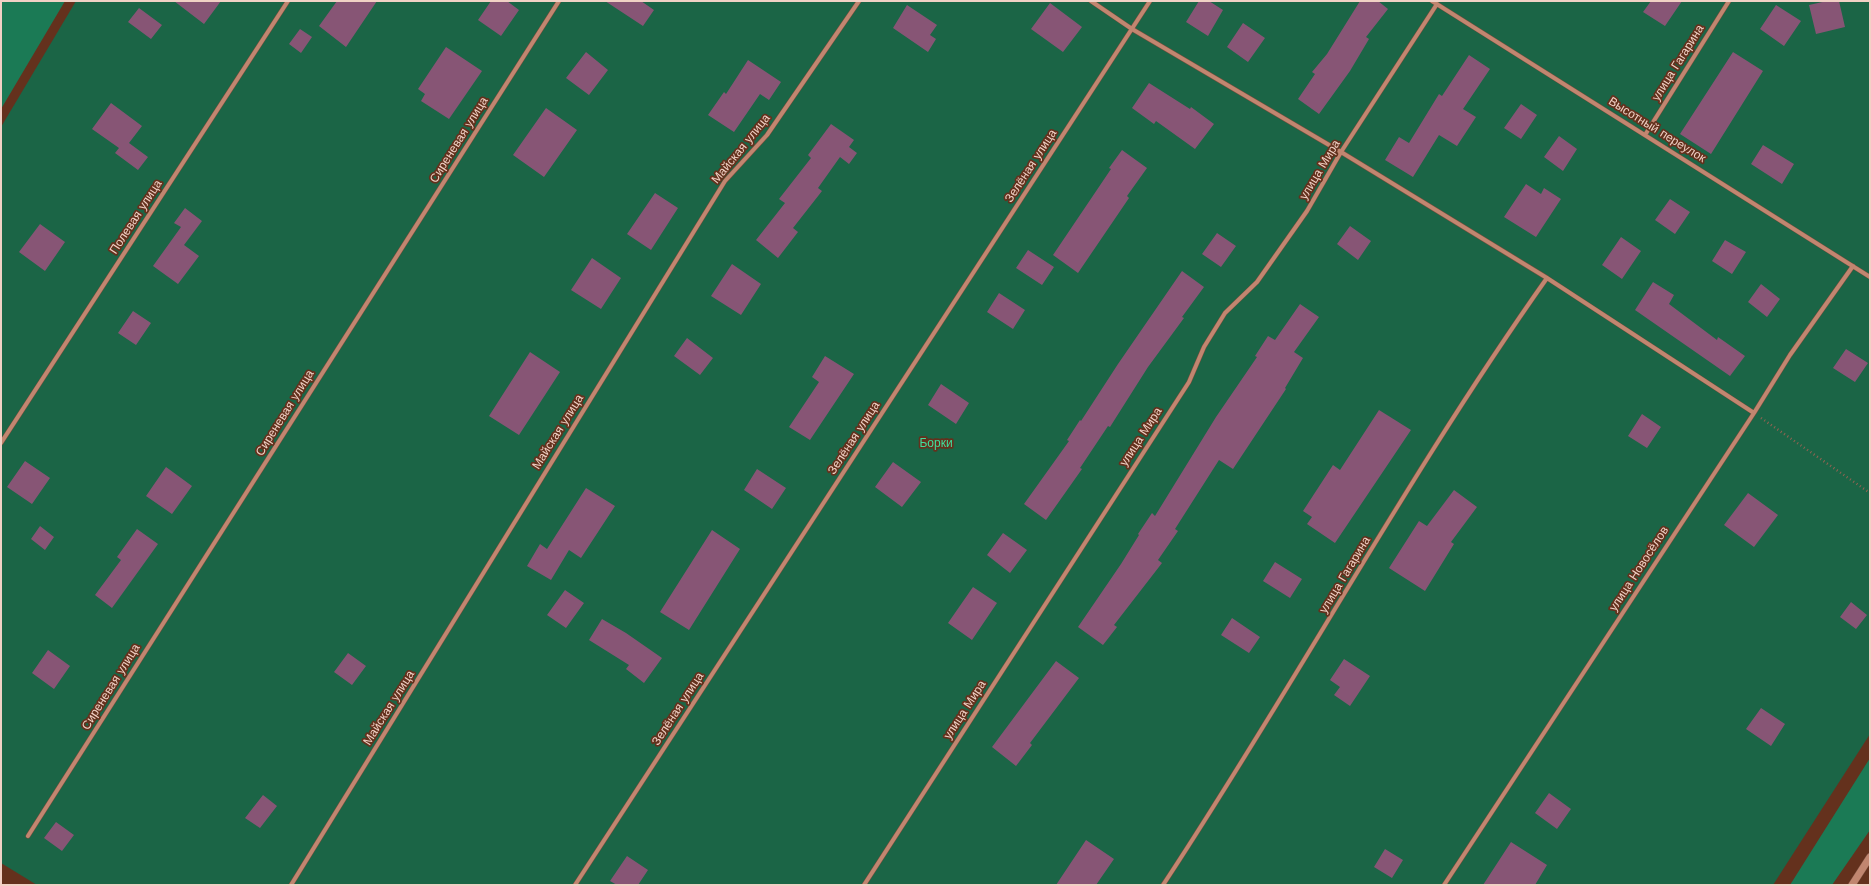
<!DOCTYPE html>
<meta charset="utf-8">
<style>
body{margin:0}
#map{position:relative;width:1871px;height:886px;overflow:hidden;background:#64311d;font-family:"Work Sans",sans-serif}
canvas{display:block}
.frame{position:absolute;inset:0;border:2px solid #f1d1c5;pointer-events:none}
</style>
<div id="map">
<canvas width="1871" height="886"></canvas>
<div class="frame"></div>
</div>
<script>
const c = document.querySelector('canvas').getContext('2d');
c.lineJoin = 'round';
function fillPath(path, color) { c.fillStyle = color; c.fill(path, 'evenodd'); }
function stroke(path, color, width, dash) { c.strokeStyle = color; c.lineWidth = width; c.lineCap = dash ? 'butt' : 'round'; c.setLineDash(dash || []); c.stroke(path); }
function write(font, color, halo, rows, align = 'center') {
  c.font = font + ' "Work Sans",sans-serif'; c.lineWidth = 3.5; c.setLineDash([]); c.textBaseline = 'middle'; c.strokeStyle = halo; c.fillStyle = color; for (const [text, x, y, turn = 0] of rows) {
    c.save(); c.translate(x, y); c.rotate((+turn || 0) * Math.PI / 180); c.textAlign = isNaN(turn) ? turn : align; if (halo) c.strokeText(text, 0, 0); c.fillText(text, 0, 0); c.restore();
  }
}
const green = new Path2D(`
 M76,1h1794v733l-97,151h-1736l-36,-22v-736z`);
const forest = new Path2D(`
 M1,1h64l-64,108z
 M1870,758v72l-38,55h-42z`);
const building = new Path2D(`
 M174,1h47l-17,23z
 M337,1h40l-31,46 -27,-21z
 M491,1h16l12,9 -18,26 -23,-16z
 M605,1h36l13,9 -11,16z
 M1199,1h10l14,9 -15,26 -22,-14z
 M1360,1h18l10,8 -22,28 3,2 -19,32 -31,43 -21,-15 17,-25 -3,-2 15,-18z
 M1651,1h31l-17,25 -22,-14z
 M1827,1h12l6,26 -29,7 -7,-29z
 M1050,3l32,24 -19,25 -32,-23z
 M907,5l30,20 -7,10 6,4 -8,13 -35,-24z
 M1776,5l25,16 -17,25 -24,-17z
 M139,8l23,17 -11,14 -23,-17z
 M1243,23l22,15 -17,24 -21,-15z
 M300,29l12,8 -11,16 -12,-9z
 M446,47l36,24 -33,48 -28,-18 4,-7 -7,-5z
 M586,52l22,18 -19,25 -23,-17z
 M1733,52l30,19 -52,83 -31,-20z
 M1469,55l21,14 -27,40 13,8 -19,29 -18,-11 -26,42 -28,-17 14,-23 10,6 30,-49 3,2z
 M748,60l33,22 -12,18 -9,-6 -26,38 -26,-17 16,-23 2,2z
 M1149,83l41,26 1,-2 23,17 -19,25 -39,-28 -2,3 -22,-16z
 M111,103l31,23 -13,17 19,14 -10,13 -23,-17 4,-5 -27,-19z
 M1521,104l16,11 -16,24 -17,-11z
 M546,108l31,22 -33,47 -31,-22z
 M831,124l23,16 -5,7 8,6 -8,11 -9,-7 -22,31 4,3 -29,37 5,4 -20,26 -22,-18 29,-37 -6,-4 32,-41 -3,-3z
 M1559,136l18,13 -14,22 -19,-14z
 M1763,145l31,19 -12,20 -31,-20z
 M1122,150l25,18 -20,28 2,2 -51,75 -25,-18 58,-86 -2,-1z
 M1526,184l15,10 3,-6 17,11 -25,38 -32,-20z
 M655,193l23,15 -27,42 -24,-16z
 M1670,199l20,13 -15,22 -20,-14z
 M185,208l17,13 -18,24 15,11 -21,28 -25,-18 28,-39 -7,-4z
 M40,224l25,18 -20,29 -26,-19z
 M1350,226l21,15 -13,19 -21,-16z
 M1217,233l19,13 -15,21 -19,-13z
 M1621,237l20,14 -19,28 -20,-14z
 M1725,240l21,12 -14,22 -20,-13z
 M1028,250l26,17 -12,18 -26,-17z
 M592,258l29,20 -20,31 -30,-19z
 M732,264l29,20 -20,31 -30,-19z
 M1182,271l22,16 -22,30 2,1 -36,49 -38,60 -2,-1 -28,42 2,1 -36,51 -22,-16 45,-63 -2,-1 13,-20 1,1 37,-57z
 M1653,282l21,13 -5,9 48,36 1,-3 27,19 -15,20 -95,-66z
 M1761,284l19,15 -13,18 -19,-15z
 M999,293l26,17 -12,19 -26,-17z
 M1300,304l19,13 -25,35 9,6 -18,30 1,1 -53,80 -14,-9 -44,69 3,2 -20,29 4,3 -48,62 3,2 -14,18 -25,-18 43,-63 18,-29 -1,-1 14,-21 3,3 61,-99 41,-60 -2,-1 13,-20 7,4z
 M133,311l18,12 -15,22 -18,-12z
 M687,338l26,20 -13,17 -26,-19z
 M1846,349l22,14 -13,19 -22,-14z
 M530,352l30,20 -41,63 -30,-19z
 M825,356l29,18 -44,66 -21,-13 30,-45 -7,-5z
 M941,384l28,19 -13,21 -28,-19z
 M1379,410l32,20 -76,113 -28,-19 5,-7 -9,-6 30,-46 7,5z
 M1642,414l19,13 -14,21 -19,-12z
 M25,461l25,17 -18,26 -25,-17z
 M893,462l28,20 -19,25 -27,-20z
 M166,467l26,19 -20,28 -26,-18z
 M757,469l29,19 -14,21 -28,-19z
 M586,488l29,18 -34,52 -12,-8 -18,30 -24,-14 13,-22 7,5z
 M1454,490l23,17 -26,35 3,2 -29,47 -36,-23 30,-47 8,5z
 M1748,493l30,22 -24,32 -30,-22z
 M40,526l14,11 -9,13 -14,-11z
 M137,529l21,15 -46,64 -17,-13 26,-35 -4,-3z
 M712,530l28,19 -51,81 -29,-18z
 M1003,533l24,17 -17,23 -23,-18z
 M1275,562l27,17 -12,19 -27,-17z
 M973,587l24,16 -25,37 -24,-17z
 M565,590l19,13 -18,25 -19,-13z
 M1851,602l16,13 -11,14 -16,-12z
 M1232,618l28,19 -11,16 -28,-18z
 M602,619l24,14 36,25 -18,25 -18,-14 3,-4 -40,-25z
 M48,650l22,16 -16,23 -22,-16z
 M348,653l18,13 -14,19 -18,-13z
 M1344,659l26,17 -20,30 -16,-11 6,-8 -10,-7z
 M1056,661l23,17 -49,65 2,2 -16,21 -24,-19z
 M1761,708l24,16 -14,22 -25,-17z
 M1549,793l22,16 -14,20 -22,-16z
 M263,795l14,11 -17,22 -15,-10z
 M56,822l18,13 -12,16 -18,-13z
 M1086,840l28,19 -18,26h-40z
 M1511,842l36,23 -12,20h-52z
 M1385,849l18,11 -11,18 -18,-11z
 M627,856l21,14 -10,15h-21l-7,-4z`);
const path = new Path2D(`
 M1761,418l109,75`);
const minor = new Path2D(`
 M1091,1l41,28 209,123 206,126 207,135
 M1432,1l438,276
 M1645,135l84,-134
 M1,443l287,-442
 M28,836l531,-835
 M291,885l434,-704 42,-46 92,-134
 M575,885l575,-884
 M864,885l325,-503 15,-35 21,-34 32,-31 50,-71 34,-59 96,-148
 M1163,885c132,-200 246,-412 384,-607
 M1444,885l310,-472 36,-58 63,-89`);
const tertiary = new Path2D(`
 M1852,885l18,-28`);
const streetNames = [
 ["улица Гагарина",1678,63,-58],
 ["Высотный переулок",1657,130,32],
 ["Сиреневая улица",459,140,-58],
 ["Майская улица",741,149,-51],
 ["Зелёная улица",1031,166,-57],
 ["улица Мира",1320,170,-59],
 ["Полевая улица",136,217,-57],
 ["Сиреневая улица",285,413,-58],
 ["Майская улица",558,432,-58],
 ["улица Мира",1141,437,-57],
 ["Зелёная улица",854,438,-57],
 ["улица Новосёлов",1639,569,-57],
 ["улица Гагарина",1345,575,-59],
 ["Сиреневая улица",111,687,-58],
 ["Майская улица",389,708,-58],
 ["Зелёная улица",678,709,-57],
 ["улица Мира",965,710,-57]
];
const parkNames = [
 ["Борки",936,443]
];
fillPath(green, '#1b6546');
fillPath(forest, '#1b7a55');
fillPath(building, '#875575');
stroke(minor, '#794e3d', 5);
stroke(tertiary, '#794e3d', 8);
stroke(path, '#916452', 2.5, [1, 3]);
stroke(minor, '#c18670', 4);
stroke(tertiary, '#c18670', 7);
write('12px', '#f1d1c5', '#64311d', streetNames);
write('12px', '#3edf9e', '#64311d', parkNames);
</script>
